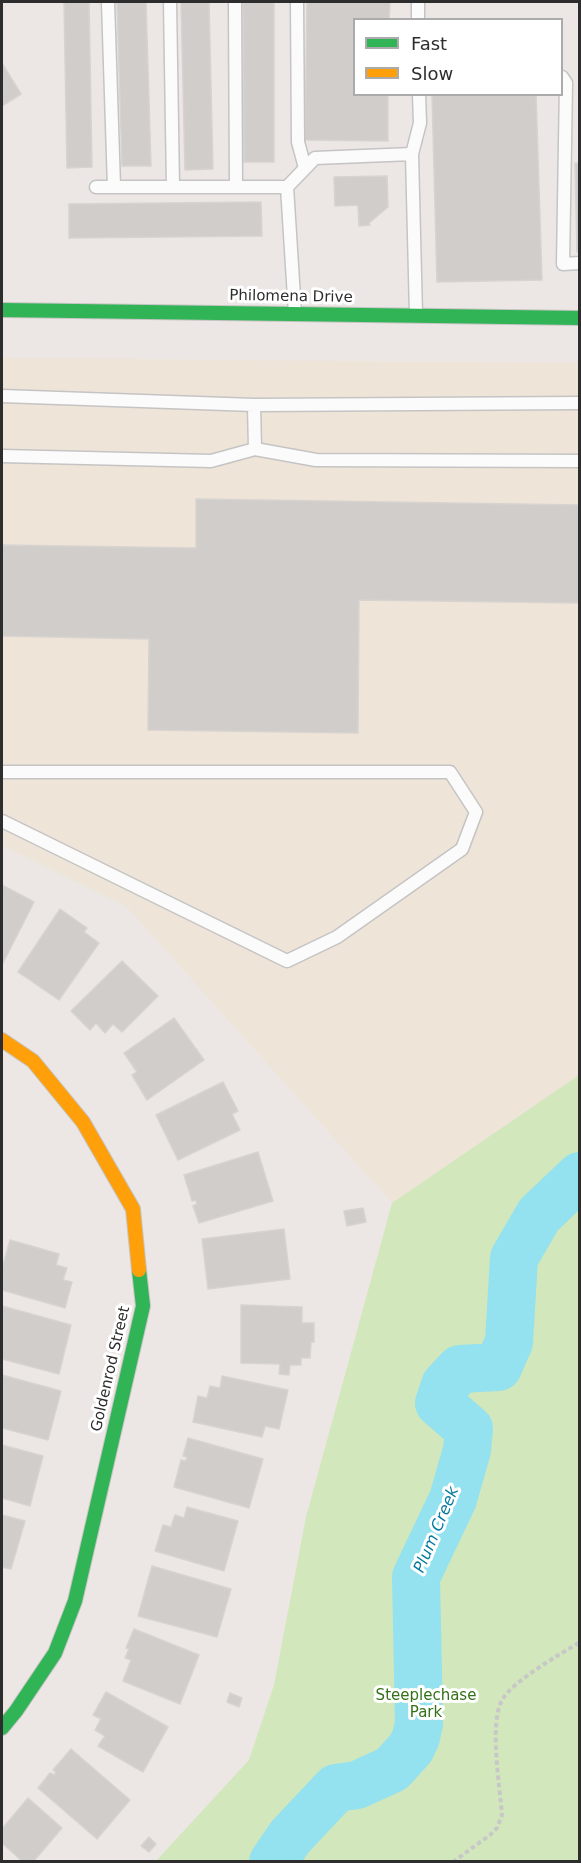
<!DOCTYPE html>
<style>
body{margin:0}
#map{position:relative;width:581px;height:1863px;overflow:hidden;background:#ece7e4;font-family:"DejaVu Sans",sans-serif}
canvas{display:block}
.frame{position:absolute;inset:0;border:3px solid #2d2d2d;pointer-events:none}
.legend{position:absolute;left:353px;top:18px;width:210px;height:78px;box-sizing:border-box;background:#fff;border:2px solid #ababab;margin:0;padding:8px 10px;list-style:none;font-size:18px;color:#2d2d2d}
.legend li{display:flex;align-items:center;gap:12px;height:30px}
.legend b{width:30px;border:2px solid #ababab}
</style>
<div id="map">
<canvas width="581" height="1863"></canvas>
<div class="frame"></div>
<ul class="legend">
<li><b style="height:8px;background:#30b455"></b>Fast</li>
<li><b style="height:8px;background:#ff9f0a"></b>Slow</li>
</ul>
</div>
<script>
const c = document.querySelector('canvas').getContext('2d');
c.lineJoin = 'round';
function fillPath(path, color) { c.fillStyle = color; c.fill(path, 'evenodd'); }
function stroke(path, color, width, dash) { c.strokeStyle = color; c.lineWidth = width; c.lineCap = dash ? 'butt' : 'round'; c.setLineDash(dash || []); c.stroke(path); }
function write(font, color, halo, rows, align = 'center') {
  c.font = font + ' "DejaVu Sans",sans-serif'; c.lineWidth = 6; c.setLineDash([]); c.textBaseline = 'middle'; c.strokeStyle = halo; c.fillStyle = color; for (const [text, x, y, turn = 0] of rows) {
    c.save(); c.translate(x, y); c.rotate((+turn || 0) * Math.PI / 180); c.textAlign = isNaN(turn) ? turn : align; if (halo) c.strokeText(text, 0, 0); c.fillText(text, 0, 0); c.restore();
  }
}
const education = new Path2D(`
 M2,358l577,5v712l-187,128 -265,-296 -125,-62z`);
const green = new Path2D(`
 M579,1075v786h-423l93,-101 25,-75 32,-168 86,-314z`);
const river = new Path2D(`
 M273,1862l17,-25 46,-49 21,-3 35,-16 19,-21 5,-11 3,-14 -3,-146 37,-78 14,-49 2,-21 -30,-26 6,-18 15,-16 38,-2 11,-25 5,-84 25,-43 41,-39`);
const building = new Path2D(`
 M64,2h25l3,165 -25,1z
 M117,2h29l5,164h-29z
 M181,2h28l4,167 -28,1z
 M243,2h31v160h-30z
 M307,2h83l-1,18h-35v74h34v47l-83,-1z
 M2,63l19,31 -19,12z
 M432,94h104l6,186 -105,2z
 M575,163h5v89h-3z
 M387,176l1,31 -19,16 1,2 -11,1 -1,-21 -23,1 -1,-29z
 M261,202l1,34 -193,2v-34z
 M196,499l384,6v98l-221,-3 -1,133 -210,-3 1,-91 -147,-3v-91l194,3z
 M2,885l32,17 -31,61 -1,-1z
 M60,909l27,19 -3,4 15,11 -40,57 -41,-28z
 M122,961l36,35 -36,36 -9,-8 -8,9 -9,-10 -6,7 -19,-19z
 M174,1018l30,42 -57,40 -15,-25 5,-3 -13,-19z
 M223,1082l15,29 -6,3 8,16 -62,30 -22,-45z
 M258,1152l15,49 -74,22 -6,-17 4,-2 -1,-4 -4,1 -8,-26z
 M363,1208l3,14 -19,4 -3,-15z
 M284,1229l6,50 -82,10 -6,-50z
 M10,1240l49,14 -3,11 11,3 -4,12 9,2 -7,26 -63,-18v-21z
 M241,1305l61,2v16h12v19h-3l-1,16h-9v7h-11l-1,10 -10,-1 1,-10 -39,-1z
 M2,1306l69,19 -12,49 -57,-15z
 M2,1375l59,16 -13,49 -46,-12z
 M222,1376l66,14 -9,39 -14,-3 -3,11 -69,-15 5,-26 9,2 3,-12 10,2z
 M188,1438l75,21 -14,49 -75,-21 7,-27 5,1 1,-4 -4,-1z
 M2,1445l41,11 -13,50 -28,-8z
 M187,1507l51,14 -14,50 -69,-20 8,-26 8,2 4,-12 9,3z
 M2,1515l23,6 -14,48 -9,-2z
 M152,1566l79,23 -14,48 -79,-21z
 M134,1629l65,26 -19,49 -57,-23 8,-21 -6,-2 4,-9 -3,-1z
 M106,1692l62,35 -25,45 -45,-26 7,-10 -10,-6 6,-11 -8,-4z
 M230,1693l12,5 -3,9 -12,-5z
 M71,1749l59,51 -33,39 -59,-51 12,-15 4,2 2,-3 -3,-2z
 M28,1798l34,30 -29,34h-10l-21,-19v-14z
 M149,1837l7,7 -7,8 -8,-6z`);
const path = new Path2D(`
 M453,1862l37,-27 7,-7 5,-13c-2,-28 -13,-91 0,-115 12,-20 57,-45 78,-58`);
const lane = new Path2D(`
 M108,2l6,185
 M170,2l3,185
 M235,2l1,185
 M297,2l1,140 7,26
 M418,2v18
 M562,77l4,6 -3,181 17,-1
 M412,154l8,-31 -1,-29
 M96,187h191l8,126
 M287,187l28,-29 97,-4 4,161
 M2,396l252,9 1,44 61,11 264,1
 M254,405l326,-2
 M2,456l209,5 44,-12
 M2,772h448l26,40 -14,37 -125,88 -50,24 -285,-140`);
const fast = new Path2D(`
 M2,310l578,8
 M2,1728l14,-17 39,-58 20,-52 68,-295 -4,-36`);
const slow = new Path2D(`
 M2,1040l31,21 50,61 50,87 6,61`);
const streetNames = [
 ["Philomena Drive",291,297,1],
 ["Goldenrod Street",111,1369,-77]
];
const parkNames = [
 ["Steeplechase",426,1696],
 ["Park",426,1713]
];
const waterNames = [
 ["Plum Creek",437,1530,-67]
];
fillPath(education, '#efe4d8');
fillPath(green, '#d2e7bb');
stroke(river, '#94e1ef', 48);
fillPath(building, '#d1cdca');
stroke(building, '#d7d3d0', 1.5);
stroke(lane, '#c5c4c4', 15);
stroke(fast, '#c5c4c4', 16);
stroke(slow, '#c5c4c4', 16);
stroke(path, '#c8c8c8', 4, [4.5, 3]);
stroke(lane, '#fcfbfb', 12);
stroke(fast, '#30b455', 14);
stroke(slow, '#ff9f0a', 14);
write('15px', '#2d2d2d', '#fff', streetNames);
write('15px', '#337018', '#fff', parkNames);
write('italic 16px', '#087ba0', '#fff', waterNames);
</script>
